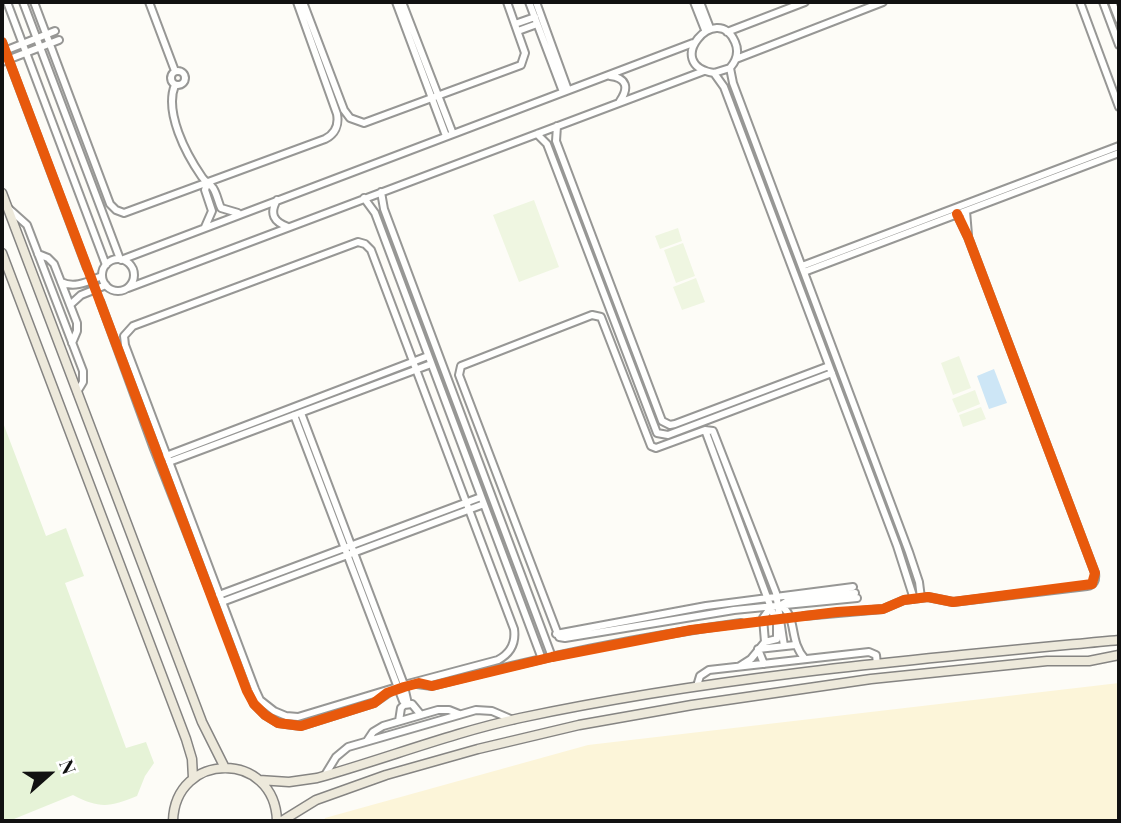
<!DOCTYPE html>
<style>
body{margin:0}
#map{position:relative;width:1121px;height:823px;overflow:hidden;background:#fdfcf7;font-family:"Playfair Display",serif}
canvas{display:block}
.frame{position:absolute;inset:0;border:4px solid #111;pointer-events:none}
.north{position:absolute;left:14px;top:739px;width:70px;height:70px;-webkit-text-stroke:5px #fff;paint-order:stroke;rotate:69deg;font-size:19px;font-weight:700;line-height:28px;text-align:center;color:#111}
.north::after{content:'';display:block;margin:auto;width:24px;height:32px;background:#111;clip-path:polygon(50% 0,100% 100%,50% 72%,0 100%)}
</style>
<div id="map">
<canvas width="1121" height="823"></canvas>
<div class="frame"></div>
<div class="north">N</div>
</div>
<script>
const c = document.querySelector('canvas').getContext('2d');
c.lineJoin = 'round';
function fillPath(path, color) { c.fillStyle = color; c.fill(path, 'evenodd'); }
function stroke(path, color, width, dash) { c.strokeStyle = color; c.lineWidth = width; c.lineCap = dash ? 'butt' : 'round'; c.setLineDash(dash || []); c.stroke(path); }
const green = new Path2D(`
 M2,420l44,116 20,-8 18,48 -19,7 61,165 20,-6 8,21 -9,13 -8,20c-27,11 -37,13 -64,-1l-64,26h-7z`);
const sand = new Path2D(`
 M1119,683v138h-795l1,-3 263,-73z`);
const pitch = new Path2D(`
 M534,200l25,67 -40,15 -26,-67z
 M678,228l4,13 -22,8 -5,-13z
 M683,243l12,33 -19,7 -12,-33z
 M696,278l9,24 -23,8 -9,-23z
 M959,356l12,32 -18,7 -12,-32z
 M975,390l5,14 -22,9 -6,-14z
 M981,407l5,12 -23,8 -4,-12z`);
const water = new Path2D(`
 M994,369l13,34 -18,6 -12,-33z`);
const minorTunnel = new Path2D(`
 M87,268l13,33
 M741,623l63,-7`);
const minor = new Path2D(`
 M7,2l99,263
 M23,2l97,257
 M34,2l76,202 6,6 8,3 201,-74c10,-5 14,-14 12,-25l-40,-112
 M149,2l26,69
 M303,2l41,108 6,8 14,5 157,-58 4,-12 -18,-51
 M396,2l50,134
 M402,2l51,132
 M529,2l34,90
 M536,2l32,88
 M694,2l11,28
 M700,2l10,26
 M1080,2l39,105
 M1103,2l16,43
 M1112,2l7,18
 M515,24l20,-7
 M518,31l19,-7
 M727,32l78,-30
 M2,42l85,226
 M2,52l53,-21
 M736,59l147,-57
 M2,62l57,-22
 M730,68l-16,5c-53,-8 3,-73 21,-31 4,9 2,18 -5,26l3,15 176,469 10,30 2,16
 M171 78a7 7 0 1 1 14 0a7 7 0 1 1-14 0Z
 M714,73l10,14 173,459 17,53
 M610,76c17,2 19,12 10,25
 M175,85c-11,27 11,69 27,92 3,5 8,6 11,11 4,6 5,14 8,20l17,5
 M557,126l-1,15 106,280 8,4 5,-1 154,-58
 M537,134l10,10 110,289 11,2 164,-62
 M381,192l3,17 168,448
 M364,198l11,15 167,446
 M277,200c-8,14 -3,22 11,27
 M8,208l19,17 56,146v11l-6,10
 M966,211l2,24
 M205,227l7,-16 -7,-21 2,-6
 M358,242l7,2 6,6 143,379c2,14 -3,24 -16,31l-94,25 -106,32 -12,-1 -12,-5 -14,-11 -5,-11 -130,-344 -1,-9 9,-10z
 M38,254l10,4 6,6 23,59v8l-5,12
 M102 275a16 16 0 1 1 32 0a16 16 0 1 1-32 0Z
 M121,260l572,-217
 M802,266l317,-120
 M804,272l315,-119
 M61,282c14,7 28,-1 41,-6
 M128,288l576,-217
 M100,301l54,148 100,255 11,11 13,8 23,3 73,-23 16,-11
 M70,305l11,-10 25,-10
 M301,413l102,269 5,22
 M294,415l109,286
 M705,430l72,194v15l-12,3 -14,17 -11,7
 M166,456l262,-100
 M169,462l262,-98
 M219,595l262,-98
 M222,602l262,-98
 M781,605l8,-5 66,-7
 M781,606c17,11 7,34 24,53
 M804,616l79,-7 21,-9 24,-3 25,5 134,-16c7,-1 9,-6 8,-13l-127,-336 -11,-23
 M556,634l150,-28 147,-19
 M765,642l-2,-24 8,-11
 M784,646l-8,-53 -63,-162 -8,-1 -49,18 -5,-2 -50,-129 -9,-2 -131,51 -2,9 100,262 6,1 169,-28 123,-12
 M764,664l-6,-15 37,-4
 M417,684l15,2c101,-27 205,-49 309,-63
 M697,686l3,-10 9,-6 160,-18 7,3 1,9
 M399,721l2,-13 3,-3 8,-1 9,11
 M367,741l6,-9 10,-6 55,-16h11l10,4
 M325,775l11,-18 12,-10 128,-37 16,1 21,9`);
const major = new Path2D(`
 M2,193l200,529 23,46
 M2,253l184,486 6,20 1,19
 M259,780l30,2 28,-4c68,-19 134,-45 203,-60 198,-42 399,-59 599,-78
 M173,821c2,-70 102,-71 104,0
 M282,821l34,-21 70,-25 92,-26 101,-24 113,-20 179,-26 176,-18h42l30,-6`);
const cycleway = new Path2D(`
 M2,42l245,649 7,13 11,11 13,8 23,3 73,-23 13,-10 17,-6 15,-4 13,3 120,-29 139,-27 146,-18 46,-3 21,-9 24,-3 25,5 139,-18 3,-11 -127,-336 -11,-23`);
fillPath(green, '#e6f3d7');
fillPath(sand, '#fcf5d9');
fillPath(pitch, '#eff6e1');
fillPath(water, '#cde6f6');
stroke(minorTunnel, '#dad9d4', 6, [6, 3]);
stroke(minor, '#979795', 10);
stroke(major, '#858482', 11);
stroke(minor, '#fffffe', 6);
stroke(major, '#ede9db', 8);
stroke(cycleway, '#e8590c', 10);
</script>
